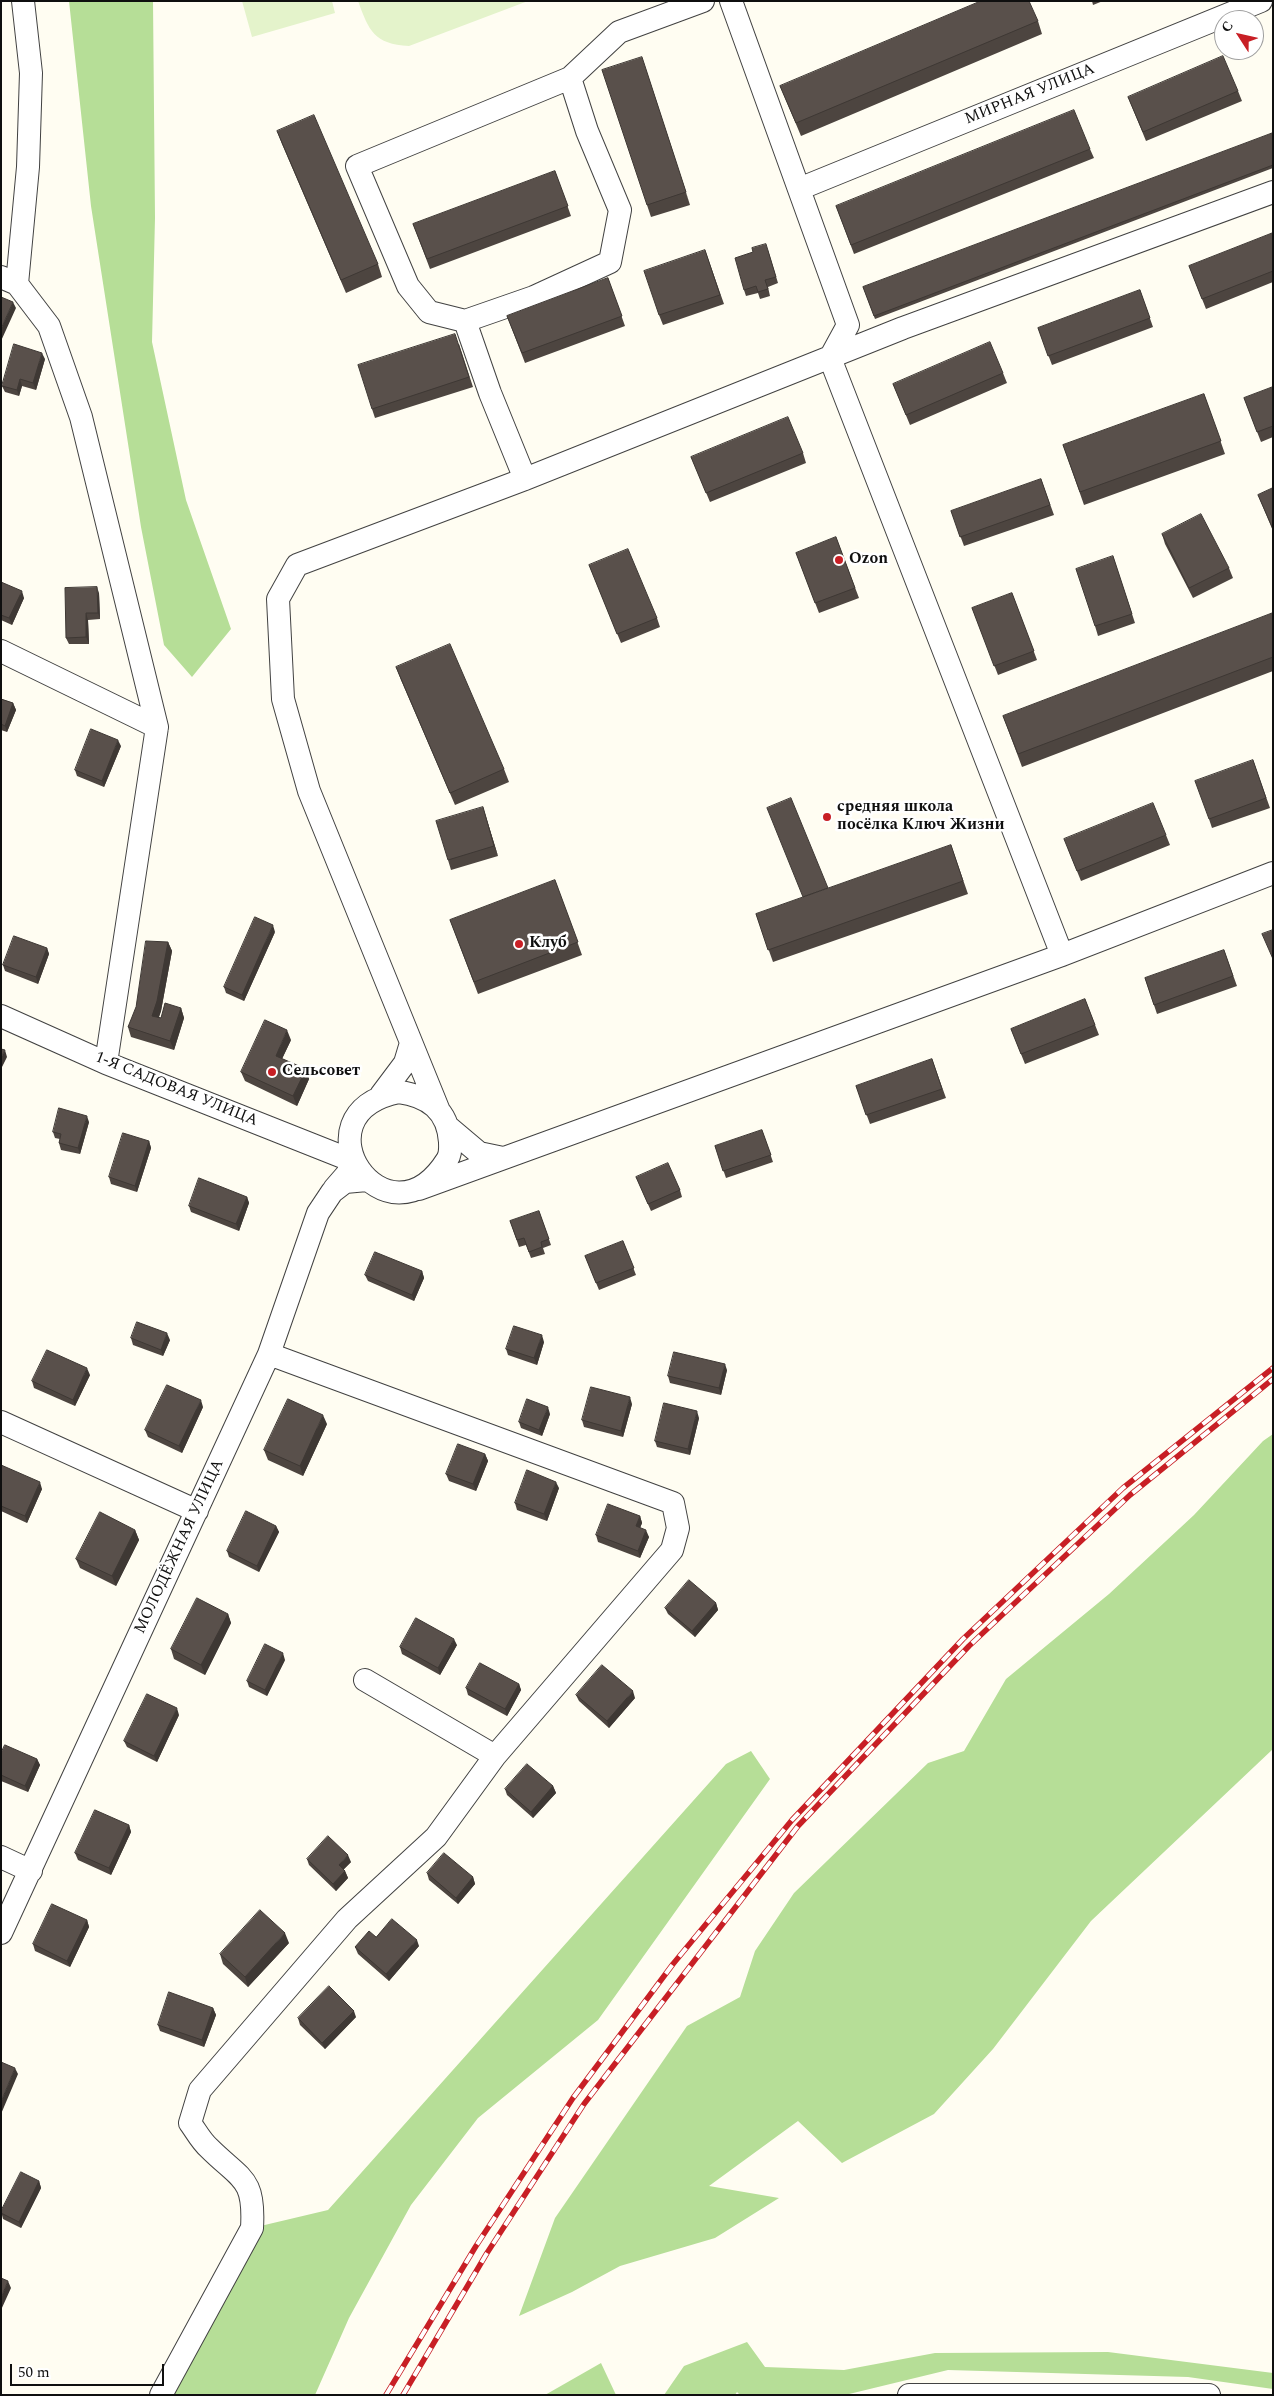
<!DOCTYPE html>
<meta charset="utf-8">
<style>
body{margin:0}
#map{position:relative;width:1274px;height:2396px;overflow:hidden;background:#fffdf2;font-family:Spectral,serif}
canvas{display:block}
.frame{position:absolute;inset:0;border:2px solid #0f0f0f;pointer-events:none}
.north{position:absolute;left:1214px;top:10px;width:50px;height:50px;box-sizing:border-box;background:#fff;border:1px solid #9f9f9f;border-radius:50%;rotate:305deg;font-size:14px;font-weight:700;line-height:20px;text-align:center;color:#0f0f0f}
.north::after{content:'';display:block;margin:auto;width:18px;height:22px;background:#c81f25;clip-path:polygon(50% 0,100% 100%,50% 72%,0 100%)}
.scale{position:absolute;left:10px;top:2364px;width:154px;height:22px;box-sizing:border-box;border:2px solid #0f0f0f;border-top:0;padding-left:6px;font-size:15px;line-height:18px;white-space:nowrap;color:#0f0f0f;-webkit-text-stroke:4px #fff;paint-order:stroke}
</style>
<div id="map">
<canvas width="1274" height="2396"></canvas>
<div class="frame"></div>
<div class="north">С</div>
<div class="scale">50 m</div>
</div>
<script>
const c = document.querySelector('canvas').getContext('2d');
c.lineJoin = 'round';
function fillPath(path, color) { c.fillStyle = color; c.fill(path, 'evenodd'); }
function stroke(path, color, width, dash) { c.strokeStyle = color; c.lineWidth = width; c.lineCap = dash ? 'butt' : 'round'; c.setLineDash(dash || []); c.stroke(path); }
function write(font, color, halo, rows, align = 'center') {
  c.font = font + ' Spectral,serif'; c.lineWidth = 5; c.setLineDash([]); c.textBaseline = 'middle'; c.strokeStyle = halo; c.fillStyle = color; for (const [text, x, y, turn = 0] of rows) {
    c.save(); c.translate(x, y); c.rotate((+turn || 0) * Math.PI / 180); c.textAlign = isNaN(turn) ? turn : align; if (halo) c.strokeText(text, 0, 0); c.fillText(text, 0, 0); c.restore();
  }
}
const forest = new Path2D(`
 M69,1h84l2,217 -3,124 34,158 45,129 -39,48 -28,-32 -23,-118 -50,-321z
 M1273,1434v315l-182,172 -98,128 -59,65 -92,49 -44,-42 -89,65 70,12 -64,40 -95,28 -48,26 -53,24 36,-98 132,-192 53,-29 15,-46 39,-58 134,-130 36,-12 42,-72 103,-85 85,-79 69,-74z
 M751,1751l19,28 -172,241 -120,98 -67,87 -62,113 -34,77h-154l91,-167 76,-18 398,-446z
 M747,2342l18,25 79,3 91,-17 173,-1 165,21v16l-85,-12 -240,-7 -103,25h-105l-3,-3 -2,3h-71l20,-29z
 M601,2363l15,32h-71z`);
const pitch = new Path2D(`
 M242,1h90l3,12 -83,24z
 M358,1h170l-119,45c-35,-2 -40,-15 -51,-45z`);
const street = new Path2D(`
 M731,1l117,324 -18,33 232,597
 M799,189l462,-188
 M1,277l16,7 32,42 32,91 76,310 -51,336
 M17,284l11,-117 3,-94 -8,-72
 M465,321l69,-24 76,-35 10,-52 -33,-79 -17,-53
 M525,479l-35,-86 -25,-72 -36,-9 -21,-26 -51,-120 213,-88 49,-46 84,-31
 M1,651l156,76
 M1,1016l105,47 247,98 -6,13 -13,15
 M399,1092c29,4 49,18 51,50 0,7 1,12 -3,18 -60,95 -157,-46 -48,-68z
 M381,1095l24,-32 6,-20
 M439,1111l-130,-320 -26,-92 -5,-100 19,-34 228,-86 378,-151 370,-136
 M447,1126l32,27 24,5
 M419,1189l643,-234 211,-82
 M1,1422l196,89
 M365,1680l130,76
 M1,1857l30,14
 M1,1933l268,-579 49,-141 14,-21 13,-10 22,-2
 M161,2395l91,-167c3,-51 -11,-48 -43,-80 -8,-7 -13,-17 -19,-25l10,-33 147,-171 89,-82 59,-81 177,-206 6,-22 -5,-25 -404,-149
 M909,2395h300`);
const rail = new Path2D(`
 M386,2395l90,-149 97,-148 100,-134 119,-144 171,-181 160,-151 150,-120
 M403,2395l84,-142 97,-149 214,-278 171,-180 161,-151 143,-116`);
const wall = new Path2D(`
 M1092,1h11l-10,4z
 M1038,21l4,13 -241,102 -21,-50z
 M646,70l44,135 -39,12 -4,-12z
 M1238,91l4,10 -96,40 -18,-44z
 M277,131l101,133 4,13 -36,16 -64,-149z
 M1273,133v35l-398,151 -12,-32z
 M1090,149l4,9 -240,96 -18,-48z
 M555,171l16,45 -141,53 -17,-45z
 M1273,233v49l-67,27 -17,-43z
 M705,250l19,54 -61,21 -4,-10z
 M768,250l10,33 -10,4 2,9 -10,3 -2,-6 -12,3 -2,-6z
 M608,278l17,48 -100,37 -18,-47z
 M1140,290l13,37 -101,38 -14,-37z
 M459,344l14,43 -98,31 -3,-9z
 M45,359l-9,31 -14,-4 -3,10 -14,-4 -3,-6z
 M1003,373l4,10 -97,42 -17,-41z
 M1273,387v50l-12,5 -17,-44z
 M1204,394l21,60 -141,51 -21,-60z
 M803,453l3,10 -96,39 -19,-45z
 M1041,479l13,36 -90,31 -13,-35z
 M1273,488v43l-15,-36z
 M1162,534l67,34 4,10 -40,20 -28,-54z
 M836,537l23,61 -40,15 -23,-60z
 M1113,556l22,67 -37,13 -3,-10z
 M589,565l68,53 3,9 -39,16z
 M1,582l23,16 -12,27 -11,-5z
 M99,593l1,26 -12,1 1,24h-20l-3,-6z
 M1012,593l25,67 -39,15 -26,-67z
 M1273,613v58l-251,96 -19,-51z
 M396,667l108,102 5,13 -54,23 -54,-125z
 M1,699l12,4 3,7 -9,22 -6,-2z
 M121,746l-17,41 -27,-11 -2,-6z
 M1253,760l17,48 -58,20 -3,-9z
 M483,807l15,49 -47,14 -3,-10z
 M1166,835l4,10 -89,36 -13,-32z
 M951,845l17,49 -195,68 -17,-48z
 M555,880l27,75 -104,39 -28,-74z
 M275,932l-31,69 -18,-8 -2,-6z
 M168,942l4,9 -11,60 -2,6 2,1 20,-10 3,10 -10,32 -43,-13 -3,-10z
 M47,948l2,6 -11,30 -33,-13 -2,-6z
 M1224,950l13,36 -80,28 -12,-36z
 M1085,999l14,36 -74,29 -14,-35z
 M291,1040l-9,19 24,10 3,10 -12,27 -52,-25 -4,-9z
 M932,1059l14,39 -76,26 -14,-38z
 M89,1122l-9,32 -19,-4 -2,-7 1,-4 -5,-1 -2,-6z
 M762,1130l11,32 -47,16 -11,-32z
 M149,1141l2,7 -14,44 -26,-8 -2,-7z
 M636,1177l44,13 2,7 -31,14z
 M247,1197l2,6 -10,28 -48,-19 -2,-6z
 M539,1211l12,34 -8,3 2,6 -14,4 -5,-13 -7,2 -9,-26z
 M623,1241l13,34 -37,15 -14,-34z
 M422,1271l2,7 -10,23 -46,-20 -3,-6z
 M131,1338l39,2 -7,16 -30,-11z
 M544,1342l-7,23 -29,-10 -2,-6z
 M727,1370l-6,25 -51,-12 -2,-7z
 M90,1375l-15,31 -41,-18 -2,-7z
 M632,1404l-9,33 -39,-10 -2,-7z
 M203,1407l-21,46 -34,-16 -3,-7z
 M550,1414l-8,22 -21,-8 -2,-6z
 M699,1418l-9,37 -33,-8 -2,-6z
 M327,1424l-24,52 -35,-16 -4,-10z
 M485,1454l3,7 -12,30 -27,-10 -3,-7z
 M1,1465l41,24 -15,34 -26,-12z
 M559,1488l-12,33 -30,-11 -2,-7z
 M640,1516l2,7 -2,5 9,9 -9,21 -42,-16 -2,-7z
 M276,1526l3,6 -20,40 -30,-15 -2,-6z
 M135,1530l4,10 -23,46 -36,-18 -4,-9z
 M716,1603l2,7 -23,27 -27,-23 -3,-6z
 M228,1614l3,9 -26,52 -31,-16 -3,-10z
 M457,1645l-17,30 -38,-21 -2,-7z
 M285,1660l-18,36 -18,-9 -2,-6z
 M519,1684l2,6 -14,26 -39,-21 -2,-7z
 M576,1695l59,3 -26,30 -30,-27z
 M179,1715l-22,47 -30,-15 -3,-6z
 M1,1753l36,6 3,6 -12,27 -27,-11z
 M553,1786l3,7 -23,25 -26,-23 -2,-6z
 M129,1825l2,7 -20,43 -33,-15 -3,-7z
 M307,1859l44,3 -8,8 2,1 3,7 -12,13 -27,-26z
 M427,1873l46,4 2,7 -17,20 -29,-24z
 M87,1920l2,7 -19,40 -35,-16 -2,-7z
 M376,1937l43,9 -30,35 -31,-27 -3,-7z
 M289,1943l-41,44 -25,-23 -3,-10z
 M213,2008l3,7 -12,32 -44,-16 -2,-6z
 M356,2017l-31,32 -25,-24 -2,-7z
 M39,2181l2,7 -20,40 -18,-9 -2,-8z`);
const shadedWall = new Path2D(`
 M642,57l4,13 44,135 -4,-13z
 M13,302l3,6 -15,33v-12z
 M42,353l3,6 -9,31 -3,-7z
 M20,379l2,7 -3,10 -2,-6z
 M97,587l2,6 1,26 -2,-6z
 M22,591l2,7 -12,27 -3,-7z
 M86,613l2,7 1,24 -3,-7z
 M13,703l3,7 -9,22 -2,-6z
 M118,740l3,6 -17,41 -2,-6z
 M483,807l3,10 12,39 -4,-10z
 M273,925l2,7 -31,69 -2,-6z
 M168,942l4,9 -11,60 -5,14 -4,-9z
 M47,948l2,6 -11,30 -2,-7z
 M181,1008l3,10 -10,32 -4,-9z
 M287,1030l4,10 -12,25 -3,-9z
 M5,1050l2,7 -6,12v-11z
 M306,1069l3,10 -12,27 -4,-10z
 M87,1116l2,6 -9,32 -2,-6z
 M149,1141l2,7 -14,44 -2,-6z
 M247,1197l2,6 -10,28 -3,-7z
 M422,1271l2,7 -10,23 -2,-6z
 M167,1333l3,7 -7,16 -2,-6z
 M542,1335l2,7 -7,23 -3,-7z
 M725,1364l2,6 -6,25 -2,-7z
 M87,1368l3,7 -15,31 -2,-6z
 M630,1397l2,7 -9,33 -2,-6z
 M201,1400l2,7 -21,46 -3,-7z
 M548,1407l2,7 -8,22 -3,-6z
 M697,1411l2,7 -9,37 -2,-6z
 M323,1415l4,9 -24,52 -3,-10z
 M485,1454l3,7 -12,30 -3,-7z
 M40,1482l2,7 -15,34 -2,-7z
 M556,1482l3,6 -12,33 -3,-7z
 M640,1516l2,7 -4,10 -2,-7z
 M276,1526l3,6 -20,40 -2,-6z
 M135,1530l4,10 -23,46 -4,-10z
 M646,1530l3,7 -9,21 -2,-7z
 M716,1603l2,7 -23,27 -3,-6z
 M228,1614l3,9 -26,52 -4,-10z
 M454,1639l3,6 -17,30 -2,-7z
 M283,1653l2,7 -18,36 -2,-6z
 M519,1684l2,6 -14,26 -2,-7z
 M633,1691l2,7 -26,30 -2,-7z
 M177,1708l2,7 -22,47 -3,-6z
 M37,1759l3,6 -12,27 -3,-6z
 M553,1786l3,7 -23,25 -2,-6z
 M129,1825l2,7 -20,43 -2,-7z
 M348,1855l3,7 -10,10 -2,-7z
 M345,1871l3,7 -12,13 -3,-7z
 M473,1877l2,7 -17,20 -2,-6z
 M87,1920l2,7 -19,40 -3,-6z
 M285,1933l4,10 -41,44 -3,-10z
 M417,1940l2,6 -30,35 -3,-7z
 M213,2008l3,7 -12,32 -2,-7z
 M354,2011l2,6 -31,32 -3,-6z
 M15,2068l3,6 -17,40v-12z
 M39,2181l2,7 -20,40 -2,-6z
 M8,2281l3,7 -10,22v-12z`);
const building = new Path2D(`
 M981,1h48l9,20 -242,102 -16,-37z
 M1223,56l15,35 -95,41 -15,-35z
 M642,57l44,135 -39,13 -45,-135z
 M1074,110l16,39 -239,96 -15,-39z
 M314,115l64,149 -37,16 -64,-149z
 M1273,133v32l-399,151 -11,-29z
 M555,171l13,35 -141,53 -14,-35z
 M1273,233v38l-71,28 -13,-33z
 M766,244l10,33 -11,3 3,9 -10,3 -2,-6 -12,4 -9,-32 18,-6 -1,-4z
 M705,250l15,45 -61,20 -15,-44z
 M608,278l14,38 -100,37 -15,-37z
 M1140,290l10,28 -102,38 -10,-28z
 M1,297l12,5 -12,27z
 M455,334l14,43 -97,32 -14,-44z
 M990,342l13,31 -97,42 -13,-31z
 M14,344l28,9 -9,30 -13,-4 -3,11 -15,-4z
 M1273,387v39l-16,6 -13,-34z
 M1204,394l17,47 -141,51 -17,-47z
 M788,417l15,36 -97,40 -15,-36z
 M1041,479l9,26 -90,32 -9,-26z
 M1273,488v41l-15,-34z
 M1201,514l28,54 -40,20 -27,-54z
 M836,537l19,51 -40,15 -19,-50z
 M628,549l29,69 -40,16 -28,-69z
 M1113,556l19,58 -37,12 -19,-57z
 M1,582l21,9 -13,27 -8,-3z
 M97,587l1,26h-12v24l-20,1 -1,-50z
 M1012,593l22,58 -40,15 -22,-58z
 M1273,613v44l-255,97 -15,-38z
 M450,644l54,125 -54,24 -54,-126z
 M1,699l12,4 -8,23 -4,-2z
 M91,729l27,11 -16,41 -27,-11z
 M1253,760l13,38 -57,21 -14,-38z
 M791,798l37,90 -25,9 -36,-89z
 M1153,803l13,32 -89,36 -13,-32z
 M483,807l11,39 -46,14 -12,-39z
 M951,845l12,36 -195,69 -12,-36z
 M555,880l23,62 -104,40 -24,-62z
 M255,917l18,8 -31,70 -18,-8z
 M1273,930v29l-11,-25z
 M14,936l33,12 -11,29 -33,-12z
 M146,941l22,1 -11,59 -5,15 9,2 4,-15 16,5 -11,33 -42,-14 8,-20z
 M1224,950l9,26 -79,29 -9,-27z
 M1085,999l10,26 -74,29 -10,-25z
 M265,1020l22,10 -11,26 30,13 -13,27 -52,-24z
 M1,1049l4,1 -4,8z
 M932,1059l10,30 -76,26 -10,-29z
 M59,1108l28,8 -9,32 -19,-5 2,-9 -8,-2z
 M762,1130l9,25 -48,16 -8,-25z
 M123,1133l26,8 -14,45 -26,-9z
 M668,1163l12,27 -32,14 -12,-27z
 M199,1178l48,19 -11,27 -47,-18z
 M539,1211l10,28 -8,3 1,5 -13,5 -5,-14 -7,2 -7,-19z
 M623,1241l11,27 -38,15 -11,-27z
 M375,1252l47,19 -10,24 -47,-20z
 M137,1322l30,11 -6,17 -30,-12z
 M514,1326l28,9 -8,23 -28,-9z
 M47,1350l40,18 -14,32 -41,-19z
 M674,1352l51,12 -6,24 -51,-12z
 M167,1385l34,15 -22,46 -34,-16z
 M591,1387l39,10 -9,34 -39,-11z
 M288,1399l35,16 -23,51 -36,-16z
 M527,1399l21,8 -9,23 -20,-8z
 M664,1403l33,8 -9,38 -33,-8z
 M458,1444l27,10 -12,30 -27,-10z
 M1,1465l39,17 -15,34 -24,-10z
 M527,1470l29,12 -12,32 -29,-11z
 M608,1504l32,12 -4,10 10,4 -8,21 -42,-16z
 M246,1511l30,15 -19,40 -30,-15z
 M100,1512l35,18 -23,46 -36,-17z
 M689,1580l27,23 -24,28 -27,-23z
 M197,1598l31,16 -27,51 -30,-16z
 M416,1618l38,21 -16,29 -38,-21z
 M265,1644l18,9 -18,37 -18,-9z
 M480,1663l39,21 -14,25 -39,-21z
 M602,1665l31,26 -26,30 -31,-26z
 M147,1694l30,14 -23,48 -30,-15z
 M5,1745l32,14 -12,27 -24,-11v-22z
 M527,1764l26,22 -22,26 -26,-23z
 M95,1810l34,15 -20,43 -34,-15z
 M328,1836l20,19 -9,10 6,6 -12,13 -26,-25z
 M444,1853l29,24 -17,21 -29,-25z
 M52,1904l35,16 -20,41 -34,-17z
 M260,1910l25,23 -40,44 -25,-23z
 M392,1919l25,21 -31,34 -31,-27 14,-16 7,6z
 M329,1986l25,25 -32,32 -24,-25z
 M169,1992l44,16 -11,32 -44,-15z
 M1,2062l14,6 -14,34z
 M21,2172l18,9 -20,41 -18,-9v-2z
 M1,2278l7,3 -7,17z`);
const markers = [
 [839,560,5,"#c81f25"],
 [827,817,5,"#c81f25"],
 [519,944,5,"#c81f25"],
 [272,1072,5,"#c81f25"]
];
const streetNames = [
 ["МИРНАЯ УЛИЦА",1030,95,-22],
 ["1-Я САДОВАЯ УЛИЦА",176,1090,22],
 ["МОЛОДЁЖНАЯ УЛИЦА",180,1547,-65]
];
const poiNames = [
 ["Ozon",849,560],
 ["средняя школа",837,808],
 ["посёлка Ключ Жизни",837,826],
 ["Клуб",529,944],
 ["Сельсовет",282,1072]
];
fillPath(forest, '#b6de97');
fillPath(pitch, '#e4f3cb');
stroke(street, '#424242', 24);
stroke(street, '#fff', 22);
stroke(rail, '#c81f25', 5.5);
stroke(rail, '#fff', 4, [11]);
fillPath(wall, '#4d4540');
fillPath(shadedWall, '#3e3834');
fillPath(building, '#59504b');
stroke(building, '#3e3834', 1);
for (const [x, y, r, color] of markers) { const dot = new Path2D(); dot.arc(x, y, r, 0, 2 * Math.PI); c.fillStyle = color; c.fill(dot); stroke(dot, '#fff', 2); }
write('16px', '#0f0f0f', '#fff', streetNames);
write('bold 16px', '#0f0f0f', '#fff', poiNames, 'left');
</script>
